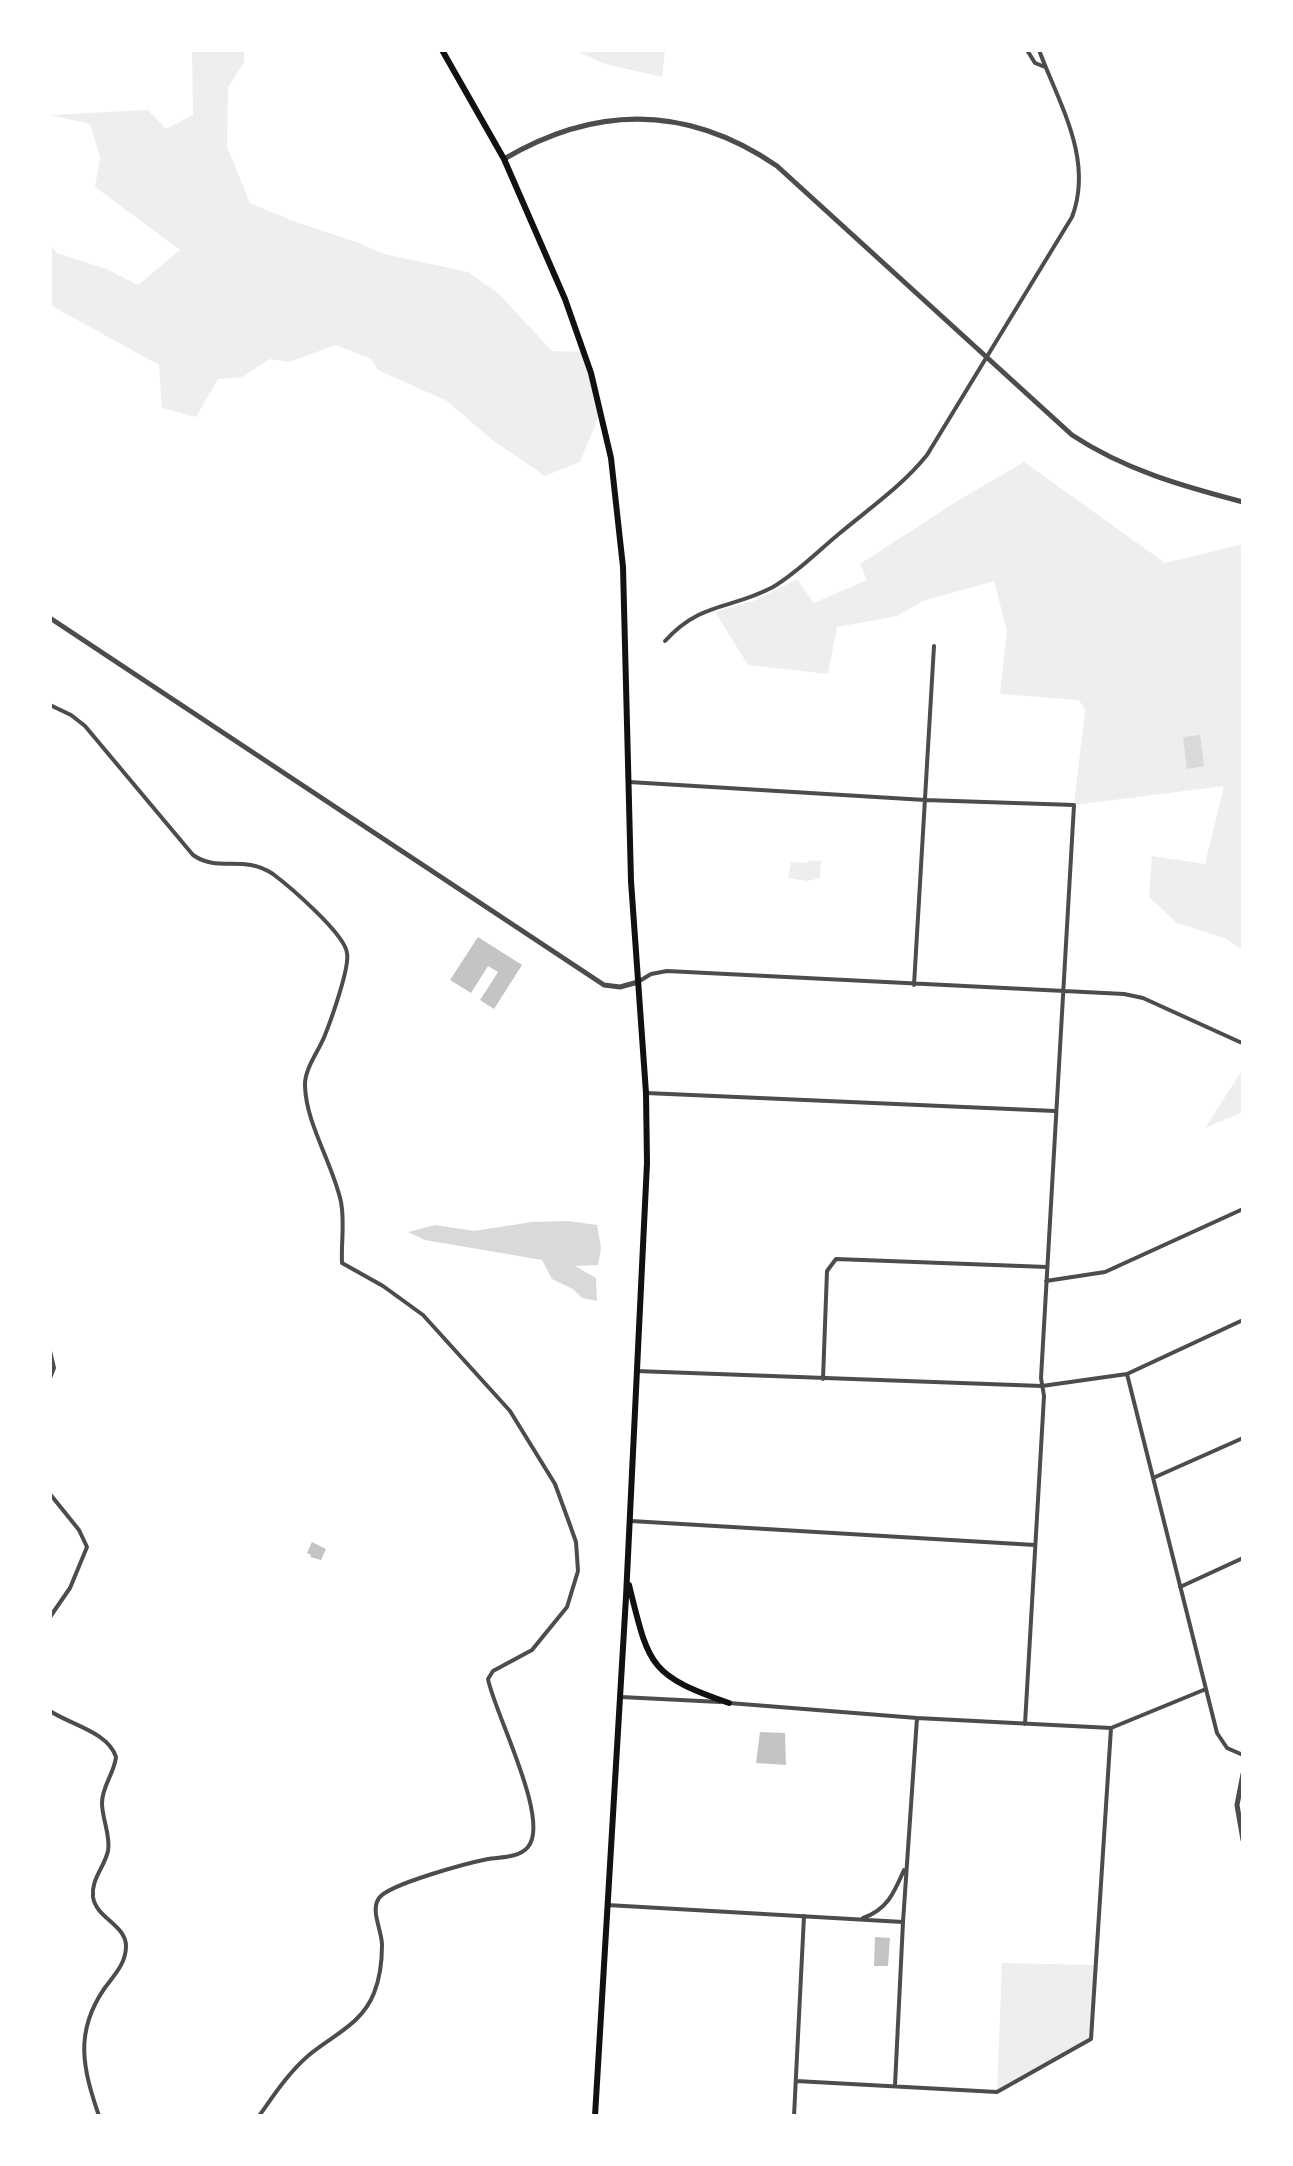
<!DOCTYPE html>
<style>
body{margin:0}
#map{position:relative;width:1293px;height:2166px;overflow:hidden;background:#fff;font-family:"Noto Sans",sans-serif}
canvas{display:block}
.frame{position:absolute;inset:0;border:52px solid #fff;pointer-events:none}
</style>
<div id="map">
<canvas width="1293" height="2166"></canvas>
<div class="frame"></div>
</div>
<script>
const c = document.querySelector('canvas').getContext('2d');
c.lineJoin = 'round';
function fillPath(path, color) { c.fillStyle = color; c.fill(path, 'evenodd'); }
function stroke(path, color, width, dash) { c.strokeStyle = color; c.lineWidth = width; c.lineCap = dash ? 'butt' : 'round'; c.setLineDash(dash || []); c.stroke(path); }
const green = new Path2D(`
 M192,50h52v12l-16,26 -1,59 23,56 43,18 66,22 25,11 84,18 31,22 53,57 32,1 16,61 -20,49 -35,14 -54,-37 -44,-38 -69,-31 -7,-11 -35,-14 -47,17 -19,-3 -28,18 -24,2 -22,38 -34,-9 -3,-43 -109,-60v-60l7,8 49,16 32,16 42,-35 -85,-63 5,-30 -10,-33 -40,-9 98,-5 18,19 27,-14z
 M574,50h91l-3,27 -57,-13z
 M1024,462l141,101 78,-19v407l-16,-12 -50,-16 -28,-26 3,-41 53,8 19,-78 -150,19 11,-95 -6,-10 -79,-6 7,-63 -13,-50 -71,20 -26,15 -60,11 -9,47 -80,-9 -33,-53 41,-12 41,-21 17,24 53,-23 -7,-16 99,-64z
 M809,860l12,1 -1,17 -13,3 -19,-3 3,-16 17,1z
 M1243,1069v43l-38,16z
 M1002,1963l95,2 -6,74 -94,53z`);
const water = new Path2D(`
 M1200,735l4,31 -17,3 -4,-32z
 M568,1221l29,4 4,23 -3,17 -23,1 21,12 1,23 -15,-3 -9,-9 -21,-10 -10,-19 -117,-20 -17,-8 27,-7 39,6 58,-9z`);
const building = new Path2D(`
 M478,937l44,28 -28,44 -14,-9 18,-28 -10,-6 -17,27 -21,-13z
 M312,1542l14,7 -5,11 -11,-3 1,-2 -4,-2z
 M760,1732l25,1 1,32 -30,-2z
 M875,1937l15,1 -2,28h-14z`);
const minor = new Path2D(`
 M1027,50l8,13 10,4
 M665,641c37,-40 65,-31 108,-54 24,-14 45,-36 67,-54 30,-25 62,-47 87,-78l145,-238c22,-58 -13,-113 -33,-167
 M50,705l21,10 14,11 108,129c26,18 50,-1 80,19 16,12 72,60 74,79 3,14 -16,67 -22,82 -6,16 -21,34 -20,51 1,38 28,78 36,116 4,20 0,41 1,61l41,23 40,29 87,96 45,73 15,41 6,17 2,29 -11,36 -35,43 -39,21 -5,8c6,33 63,141 40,168 -9,11 -28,10 -40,12 -20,4 -99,25 -109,39 -9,13 3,32 3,47 0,15 -2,33 -8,48 -12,31 -41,42 -65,62 -20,17 -35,40 -50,61
 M629,782l296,18 149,5 -33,573 3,18 -19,328
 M638,982l13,-8 16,-3 457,23 19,4 99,45
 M914,985l20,-339
 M646,1093l409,18
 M1046,1281l59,-9 138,-63
 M50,1351l4,17 -4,10
 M636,1371l406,15 85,-12 116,-54
 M1127,1374l90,359 10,15 16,7
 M823,1379l4,-108 9,-12 211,8
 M1153,1478l90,-40
 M50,1494l29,36 8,17 -17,41 -20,29
 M631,1521l404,24
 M1180,1587l63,-29
 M621,1697l99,5
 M729,1703l188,15 194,10 95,-39
 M50,1711c21,14 58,21 66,46 -2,17 -14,29 -14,46 0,16 9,33 6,48 -4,17 -17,28 -15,46 3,21 33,28 33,49 0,18 -12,29 -22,43 -30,44 -21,80 -5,127
 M607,1905l296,17
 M863,1918c24,-8 31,-25 41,-48
 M796,2081l201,11 94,-53 20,-311
 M895,2085l8,-163 14,-204
 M794,2116l10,-200`);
const tertiary = new Path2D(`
 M504,159c92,-54 184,-54 273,7l295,269c53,35 110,51 171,67
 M50,618l554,367 16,2 18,-5
 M1243,1774l-6,31 6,35`);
const secondary = new Path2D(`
 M442,50l62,109 61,140 26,74 20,85 12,109 8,314 15,212 1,70 -21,434 -31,519
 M629,1585c20,80 19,90 100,118`);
fillPath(green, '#eee');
fillPath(water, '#d9d9d9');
fillPath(building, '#c4c4c4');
stroke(minor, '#4c4c4c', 4);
stroke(tertiary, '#4c4c4c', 5);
stroke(secondary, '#111', 6);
</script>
